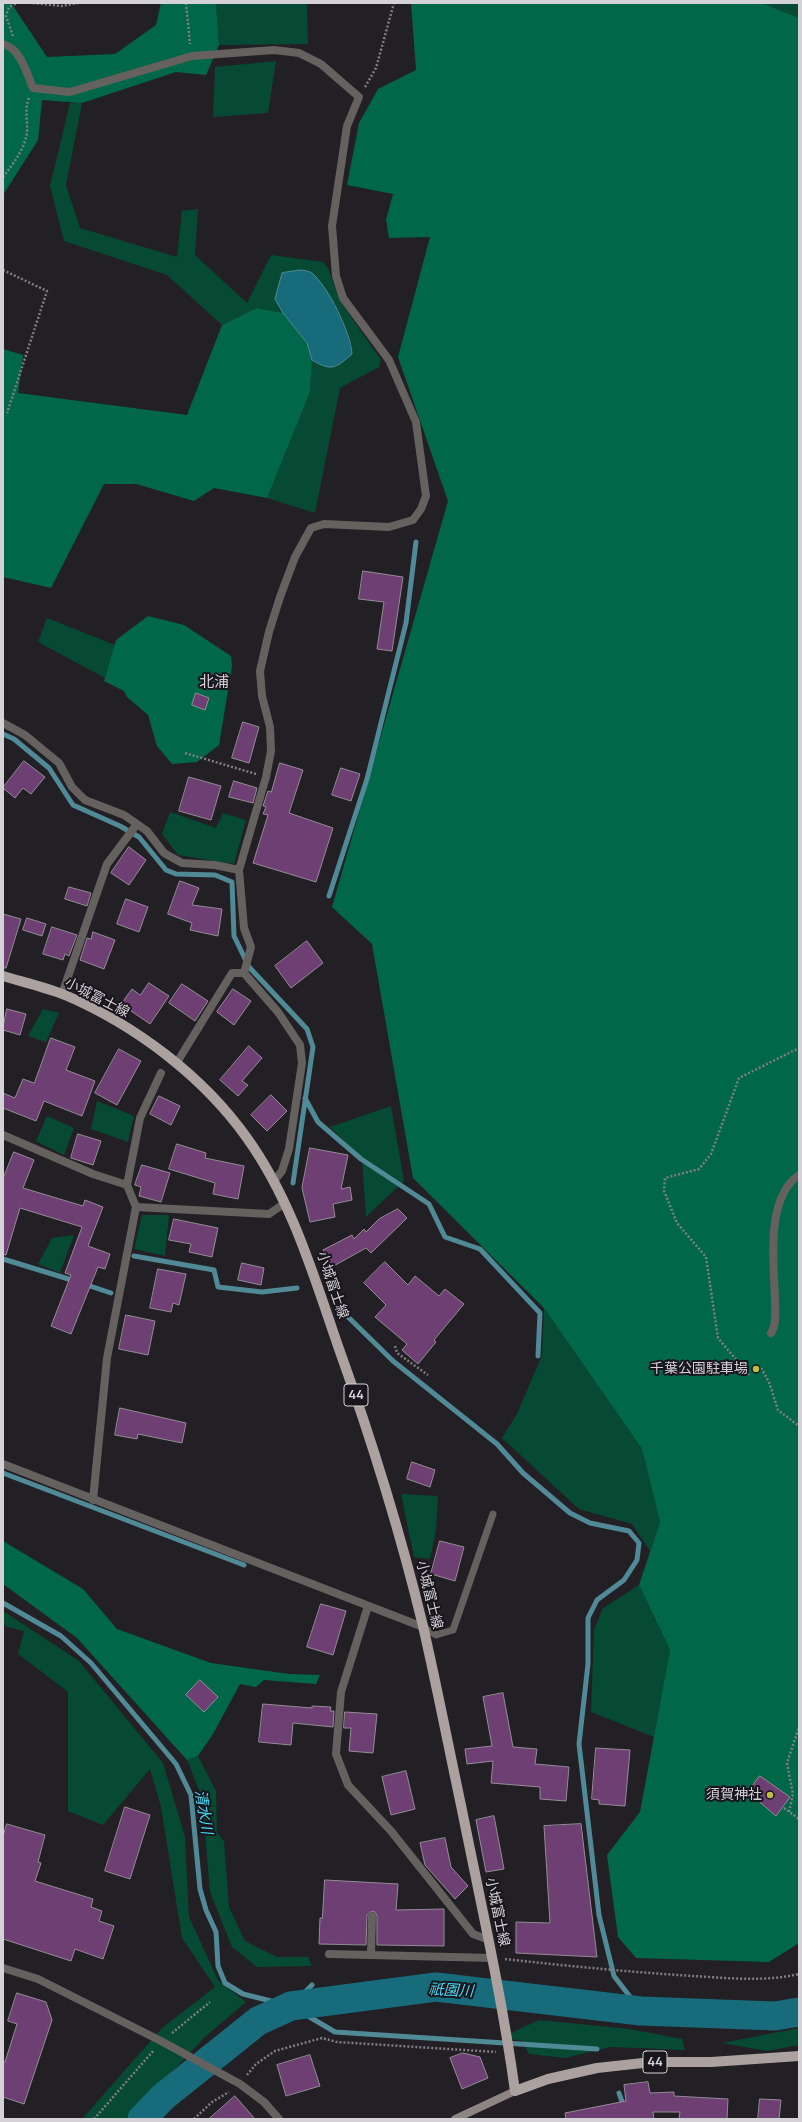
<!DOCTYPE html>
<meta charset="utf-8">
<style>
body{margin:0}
#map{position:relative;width:802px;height:2122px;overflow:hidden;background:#221f25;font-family:Manrope,sans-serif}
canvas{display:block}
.frame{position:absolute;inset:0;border:4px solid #d4d2d7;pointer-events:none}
</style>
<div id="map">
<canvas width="802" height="2122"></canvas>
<div class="frame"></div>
</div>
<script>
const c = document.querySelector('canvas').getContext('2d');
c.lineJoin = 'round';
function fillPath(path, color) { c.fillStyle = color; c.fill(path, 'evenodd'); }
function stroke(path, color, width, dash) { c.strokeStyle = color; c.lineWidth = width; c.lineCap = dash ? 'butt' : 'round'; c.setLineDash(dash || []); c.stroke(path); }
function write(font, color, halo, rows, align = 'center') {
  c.font = font + ' Manrope,"Noto Sans JP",sans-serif'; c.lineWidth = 4; c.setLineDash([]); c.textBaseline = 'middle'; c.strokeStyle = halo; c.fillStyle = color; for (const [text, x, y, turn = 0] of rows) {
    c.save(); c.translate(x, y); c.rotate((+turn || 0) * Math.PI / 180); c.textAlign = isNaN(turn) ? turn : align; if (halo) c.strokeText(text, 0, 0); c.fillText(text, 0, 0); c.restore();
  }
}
const green = new Path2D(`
 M216,3h91l1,41 -89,1z
 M762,3h37v15z
 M276,61l-8,52 -55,4 2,-50z
 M70,103h12l-16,82 14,43 97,29 5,-46 16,-2 -3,46 52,48 24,-48 52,7 5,6 12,33 41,59 -2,7 -39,21 -25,125 -48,-15 43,-106 2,-32c20,12 24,8 40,-6 -1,-29 -23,-61 -41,-82l-36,27 8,14 -27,-5 -34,17 -55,-50 -103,-34 -14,-55z
 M47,618l68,27 -10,33 -67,-36z
 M170,812l46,16 7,-15 23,7 -12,44 -56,-9 -16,-21z
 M43,1009l16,4 -13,29 -18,-6z
 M97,1101l37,15 -6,26 -37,-13z
 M391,1106l13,75 -38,36 -4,-59 -32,-31z
 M47,1116l27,12 -10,27 -28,-14z
 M142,1215h27l-4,41 -31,-7z
 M74,1235l-14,38 -22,-9 14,-26z
 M544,1308l98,141 18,73 -10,29 -18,-27 -53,-15 -77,-71 15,-24 25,-59z
 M401,1494l37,2 -2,34 -6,29 -16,-2z
 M639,1585l31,65 -16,87 -63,-25 3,-82 9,-22z
 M3,1611l76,50 84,102 22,74 4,80 29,63 28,22 -41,35 -78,82h-45l80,-91 53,-41 -33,-49 -21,-131 -11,-38 -47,56 -35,-14v-119l-50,-38 6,-23 -17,-4 -4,-3z
 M198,1756l18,35 1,42 7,8 5,66 16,34 32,16h31l4,9 -55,1 -25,-20 -22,-55 -8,-95 -15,-37z
 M539,2020l90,9 53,10 3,11 -74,-3 -46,11 -36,-4 -7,-13 -20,-4z
 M799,2028v17l-32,6 -45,-8z`);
const forest = new Path2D(`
 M3,3h8l36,54 68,-3 41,-29 5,-22h55l3,42 -13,30 -30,-3 -94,31 -40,-3 -4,40 -35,55z
 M411,3h351l37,15v1925l-30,19 -133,-4 -18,-21 -11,-82 33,-43 30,-162 -31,-65 21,-63 -18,-73 -98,-141 -131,-130 -41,-234 -40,-37 116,-406 -50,-144 32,-120 -41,1 -3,-18 7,-26 -46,-9 12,-62 19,-34 38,-19z
 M256,308l27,5 24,30 5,17 -2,32 -43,106 -53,-10 -20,13 -58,-17h-32l-53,104 -48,-11v-228l20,6 -5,38 169,22 35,-90z
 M148,616l36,9 47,31 1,10 -13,79 -22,17 -25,2 -15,-18 -9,-31 -21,-18 -3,-6 -20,-10 12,-41z
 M3,1541l80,48 34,40 94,34 78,11 31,1 -4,9 -52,-4 -8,7 -16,-3 -27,50 -15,22 -11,4 -110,-122 -74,-54z`);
const water = new Path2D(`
 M300,270c4,0 9,1 12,3 16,14 39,59 40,81 -16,14 -20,18 -40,6l-5,-17 -24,-30 -8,-14 7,-26z`);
const stream = new Path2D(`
 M3,734l11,5 35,29 24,37 47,21 19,11 27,33 10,4 39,1 17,7 2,54 15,31 58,62 6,18 -20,136
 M329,896l38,-117 39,-156 10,-81
 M305,1098l13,24 43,37 68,45 16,33 35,12 60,64 -2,43
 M134,1256l80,14 4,17 44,5 35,-4
 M3,1259l72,22
 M84,1284l27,9
 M342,1311l51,50 104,83 26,29 47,40 20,10 39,8 10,12 -2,17 -13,20 -27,20 -9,18v46l-9,80 20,171 15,61 27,35
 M3,1473l241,92
 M3,1603l58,33 30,27 85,101 15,31 9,94 6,21 10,22 2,34 7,17 18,11 48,12
 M312,1985l-21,21 44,26 262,17
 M619,2093l9,26`);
const river = new Path2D(`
 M142,2119l21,-22 95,-76 33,-15 145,-19 205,24 134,5 24,-4`);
const building = new Path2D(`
 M363,571l40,6 -11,74 -15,-2 7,-47 -25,-3z
 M196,693l13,5 -4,12 -13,-5z
 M243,722l16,5 -10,36 -17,-5z
 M24,761l21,16 -14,17 -8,-6 -8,10 -12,-10z
 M280,763l23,7 -14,43 44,15 -17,54 -63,-19 15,-48 -5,-1 3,-7 -3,-1 5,-15 3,1z
 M341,768l19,6 -9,27 -19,-6z
 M189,777l32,9 -10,34 -32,-9z
 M234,781l23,7 -4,15 -24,-6z
 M129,847l17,13 -17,25 -18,-12z
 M180,881l19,7 -7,17 30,4 -4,27 -28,-6 2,-7 -24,-9z
 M69,887l22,6 -4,13 -22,-7z
 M126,899l22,8 -9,25 -22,-8z
 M3,914l18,5 -15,49h-3z
 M27,918l19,6 -4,12 -19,-6z
 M52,927l25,8 -8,21 -4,-2 -2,6 -20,-6z
 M93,932l22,8 -11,29 -24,-9 7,-22 4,1z
 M307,941l16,22 -32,25 -16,-22z
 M149,983l20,13 -19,28 -29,-20 11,-15 8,6z
 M182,984l26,17 -13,20 -26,-18z
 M233,989l18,12 -17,24 -17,-13z
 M7,1009l19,5 -6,21 -17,-5z
 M51,1038l24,9 -9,23 29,11 -13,35 -38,-15 -8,20 -33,-13v-15l12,5 8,-19 11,4z
 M249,1046l13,12 -20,23 6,4 -10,11 -18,-16z
 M119,1049l22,12 -24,44 -22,-12z
 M271,1095l16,16 -20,20 -16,-16z
 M159,1096l21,10 -9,19 -21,-11z
 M78,1134l23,7 -8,24 -22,-7z
 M177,1144l29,9 -1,5 39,8 -6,33 -25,-5 2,-11 -46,-14z
 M310,1148l38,7 -7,34 9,-2 2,13 -19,4 2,13 -25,5 -8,-34z
 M14,1152l20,8 -11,28 60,18 2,-6 18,7 -15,39 22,8 -5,15 -7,-2 -27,67 -20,-8 20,-51 -6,-2 17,-46 -62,-19 -14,47 -3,-1v-75z
 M142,1165l28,8 -9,29 -22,-6 2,-9 -6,-2z
 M398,1209l9,9 -36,35 -5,-5 -36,20 -2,-3 2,-2 -7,-13 29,-15 2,4 10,-10 2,3 13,-13z
 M174,1219l44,9 -6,29 -23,-5 2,-8 -22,-4z
 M385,1262l23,23 7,-9 24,20 6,-7 19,15 -30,36 2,2 -18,22 -16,-14 5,-6 -32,-27 11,-12 -22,-22z
 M242,1263l22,5 -3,17 -23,-5z
 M158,1269l28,5 -7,31 -6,-2 -2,9 -21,-4z
 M126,1315l29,6 -7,34 -29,-6z
 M120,1408l66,15 -4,20 -44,-9 -1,5 -22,-4z
 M412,1462l23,8 -5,17 -23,-8z
 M440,1541l24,6 -9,34 -24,-7z
 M321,1604l25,7 -13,44 -26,-8z
 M200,1680l18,17 -14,15 -18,-17z
 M503,1693l10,54 24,2 -2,15 34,3 -3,34 -26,-2v-12l-49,-4 2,-22 -26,3 -2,-15 27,-3 -9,-49z
 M263,1704l49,4v-2l19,1 -1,4h4l-1,16 -40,-4 -2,22 -32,-3z
 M345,1712l32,2 -4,39 -24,-2 2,-23h-7z
 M596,1748l34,2 -5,56 -26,-2v-4l-7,-1z
 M406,1771l9,38 -24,6 -9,-38z
 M760,1776l30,21 -14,19 -28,-24z
 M125,1807l25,8 -20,64 -25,-8z
 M494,1816l10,53 -18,3 -10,-52z
 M7,1824l38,11 -7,27 3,1 -6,18 58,18 -2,8 11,4 -3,10 15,5 -11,33 -28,-10 -4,12 -68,-22v-102z
 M581,1824l16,133 -81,-4v-31l34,1 -6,-97z
 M445,1838l6,29 17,19 -13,13 -30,-34 -5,-22z
 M325,1880l73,4 -2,26 48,-1v37l-67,-1v-29l-2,-4 -3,-1 -5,4 -1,30 -47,-1 1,-26h2z
 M17,1993l29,9 6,18 -28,84 -21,-7v-36l2,1 12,-38 -9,-3z
 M463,2053l17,4 8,21 -26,11 -12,-31z
 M310,2055l10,31 -34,10 -9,-31z
 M648,2082l2,11 24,-1v4l54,3 -1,20h-48l1,-7h-27l1,7h-88l-1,-6 61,-12 -2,-16z
 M235,2096l20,23h-46z
 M760,2099l21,1 -2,19h-21z`);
const path = new Path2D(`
 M33,3l29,3 16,-3
 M186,3l4,41
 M13,36l-7,-20 3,-9 8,-4
 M365,87l11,-19 18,-65
 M3,177c10,-13 21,-27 24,-44 1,-12 -3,-23 2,-35
 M3,270l44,21 -40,122
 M185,753l71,21
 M395,1346l2,7 31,22
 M761,1368l8,14 9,28 21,16
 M749,1375l-31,-37 -12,-81 -29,-34 -13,-32 1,-13 34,-9 12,-15 28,-76 60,-30
 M784,1808l15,11
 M789,1812l4,-18 -6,-31 12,-36
 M505,1959c62,7 125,13 188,17 34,2 72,6 106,-2
 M172,2033l38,-31
 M247,2075l9,-11 19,-13 47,-13 15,4 159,10
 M94,2119l60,-69
 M194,2119l18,-17 17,-10`);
const service = new Path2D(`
 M423,1627l13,8 17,-5 40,-116`);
const minor = new Path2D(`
 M3,44c18,5 23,28 30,44l37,4 122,-36 82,-6 25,3 22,11 38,33 -12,29 -15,100 4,50 7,22 46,62 27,62 10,74 -5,13 -8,11 -24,7 -65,-3 -13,4 -16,29 -15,40 -11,35 -9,39 2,25 8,31 1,24 -5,26 -27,93 5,58 7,19 -7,26
 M3,723l22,12 34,28 13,24 13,13 39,15 13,9 10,7 17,22 18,10 33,2 24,5
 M244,973l34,39 22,33 2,18 -13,86 -7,22 -8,10
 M62,994l45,-130 30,-40
 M176,1064l56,-91h12
 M3,1135l90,39 34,11 9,22 -29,151 -14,142
 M127,1185l13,-67 21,-45
 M136,1207l133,7 16,-11
 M771,1333c6,-8 4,-23 4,-33 -1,-36 -10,-102 24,-125
 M3,1464l420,163
 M368,1606l-27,86 -5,62 12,31 43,46 82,103 16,6
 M329,1954l164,4
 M371,1955l1,-39
 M3,1968l35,11 123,62 79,43 24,18 15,17`);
const secondary = new Path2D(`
 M455,2119l60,-28`);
const primary = new Path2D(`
 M3,976c20,6 42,11 62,19 70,30 138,81 182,143 45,63 66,136 91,208 33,92 62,185 85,280 14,61 26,123 39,184 19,94 40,187 53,281l33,-12 49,-11 55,-6h59l88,-6`);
const markers = [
 [756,1369,4,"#bbc044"],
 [770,1795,4,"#bbc044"]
];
const shields = [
 [356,1395,24],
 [655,2062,24]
];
const shieldNames = [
 ["44",356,1395],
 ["44",655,2062]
];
const streetNames = [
 ["小城富士線",97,998,27],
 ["小城富士線",332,1285,71],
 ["小城富士線",429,1595,76],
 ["小城富士線",497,1912,78]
];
const poiNames = [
 ["千葉公園駐車場",748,1369],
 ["須賀神社",762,1795]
];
const neighbourhoodNames = [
 ["北浦",214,683]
];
const waterNames = [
 ["清水川",203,1812,81],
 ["祇園川",451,1991,3]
];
fillPath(green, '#064a34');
fillPath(forest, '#006849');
fillPath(water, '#176b7a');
stroke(water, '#508a96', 1);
stroke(stream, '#508a96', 5);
stroke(river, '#176b7a', 29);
fillPath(building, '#6d3f73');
stroke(building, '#948d95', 1);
stroke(path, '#807e83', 2.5, [2, 2]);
stroke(service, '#65615f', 7);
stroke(minor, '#65615f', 8);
stroke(secondary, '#8c8583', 8);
stroke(primary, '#aba19f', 10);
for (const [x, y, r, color] of markers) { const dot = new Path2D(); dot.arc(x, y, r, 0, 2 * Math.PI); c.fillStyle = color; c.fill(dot); stroke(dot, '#19151c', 1.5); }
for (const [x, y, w] of shields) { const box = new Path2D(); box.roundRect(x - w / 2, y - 11, w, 22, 3); c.fillStyle = '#19151c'; c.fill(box); stroke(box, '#d4d2d7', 1); }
write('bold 13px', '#d4d2d7', null, shieldNames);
write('14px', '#d4d2d7', '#19151c', streetNames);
write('14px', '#d4d2d7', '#19151c', poiNames, 'right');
write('15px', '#d4d2d7', '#19151c', neighbourhoodNames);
write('italic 15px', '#46dcf8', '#19151c', waterNames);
</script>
